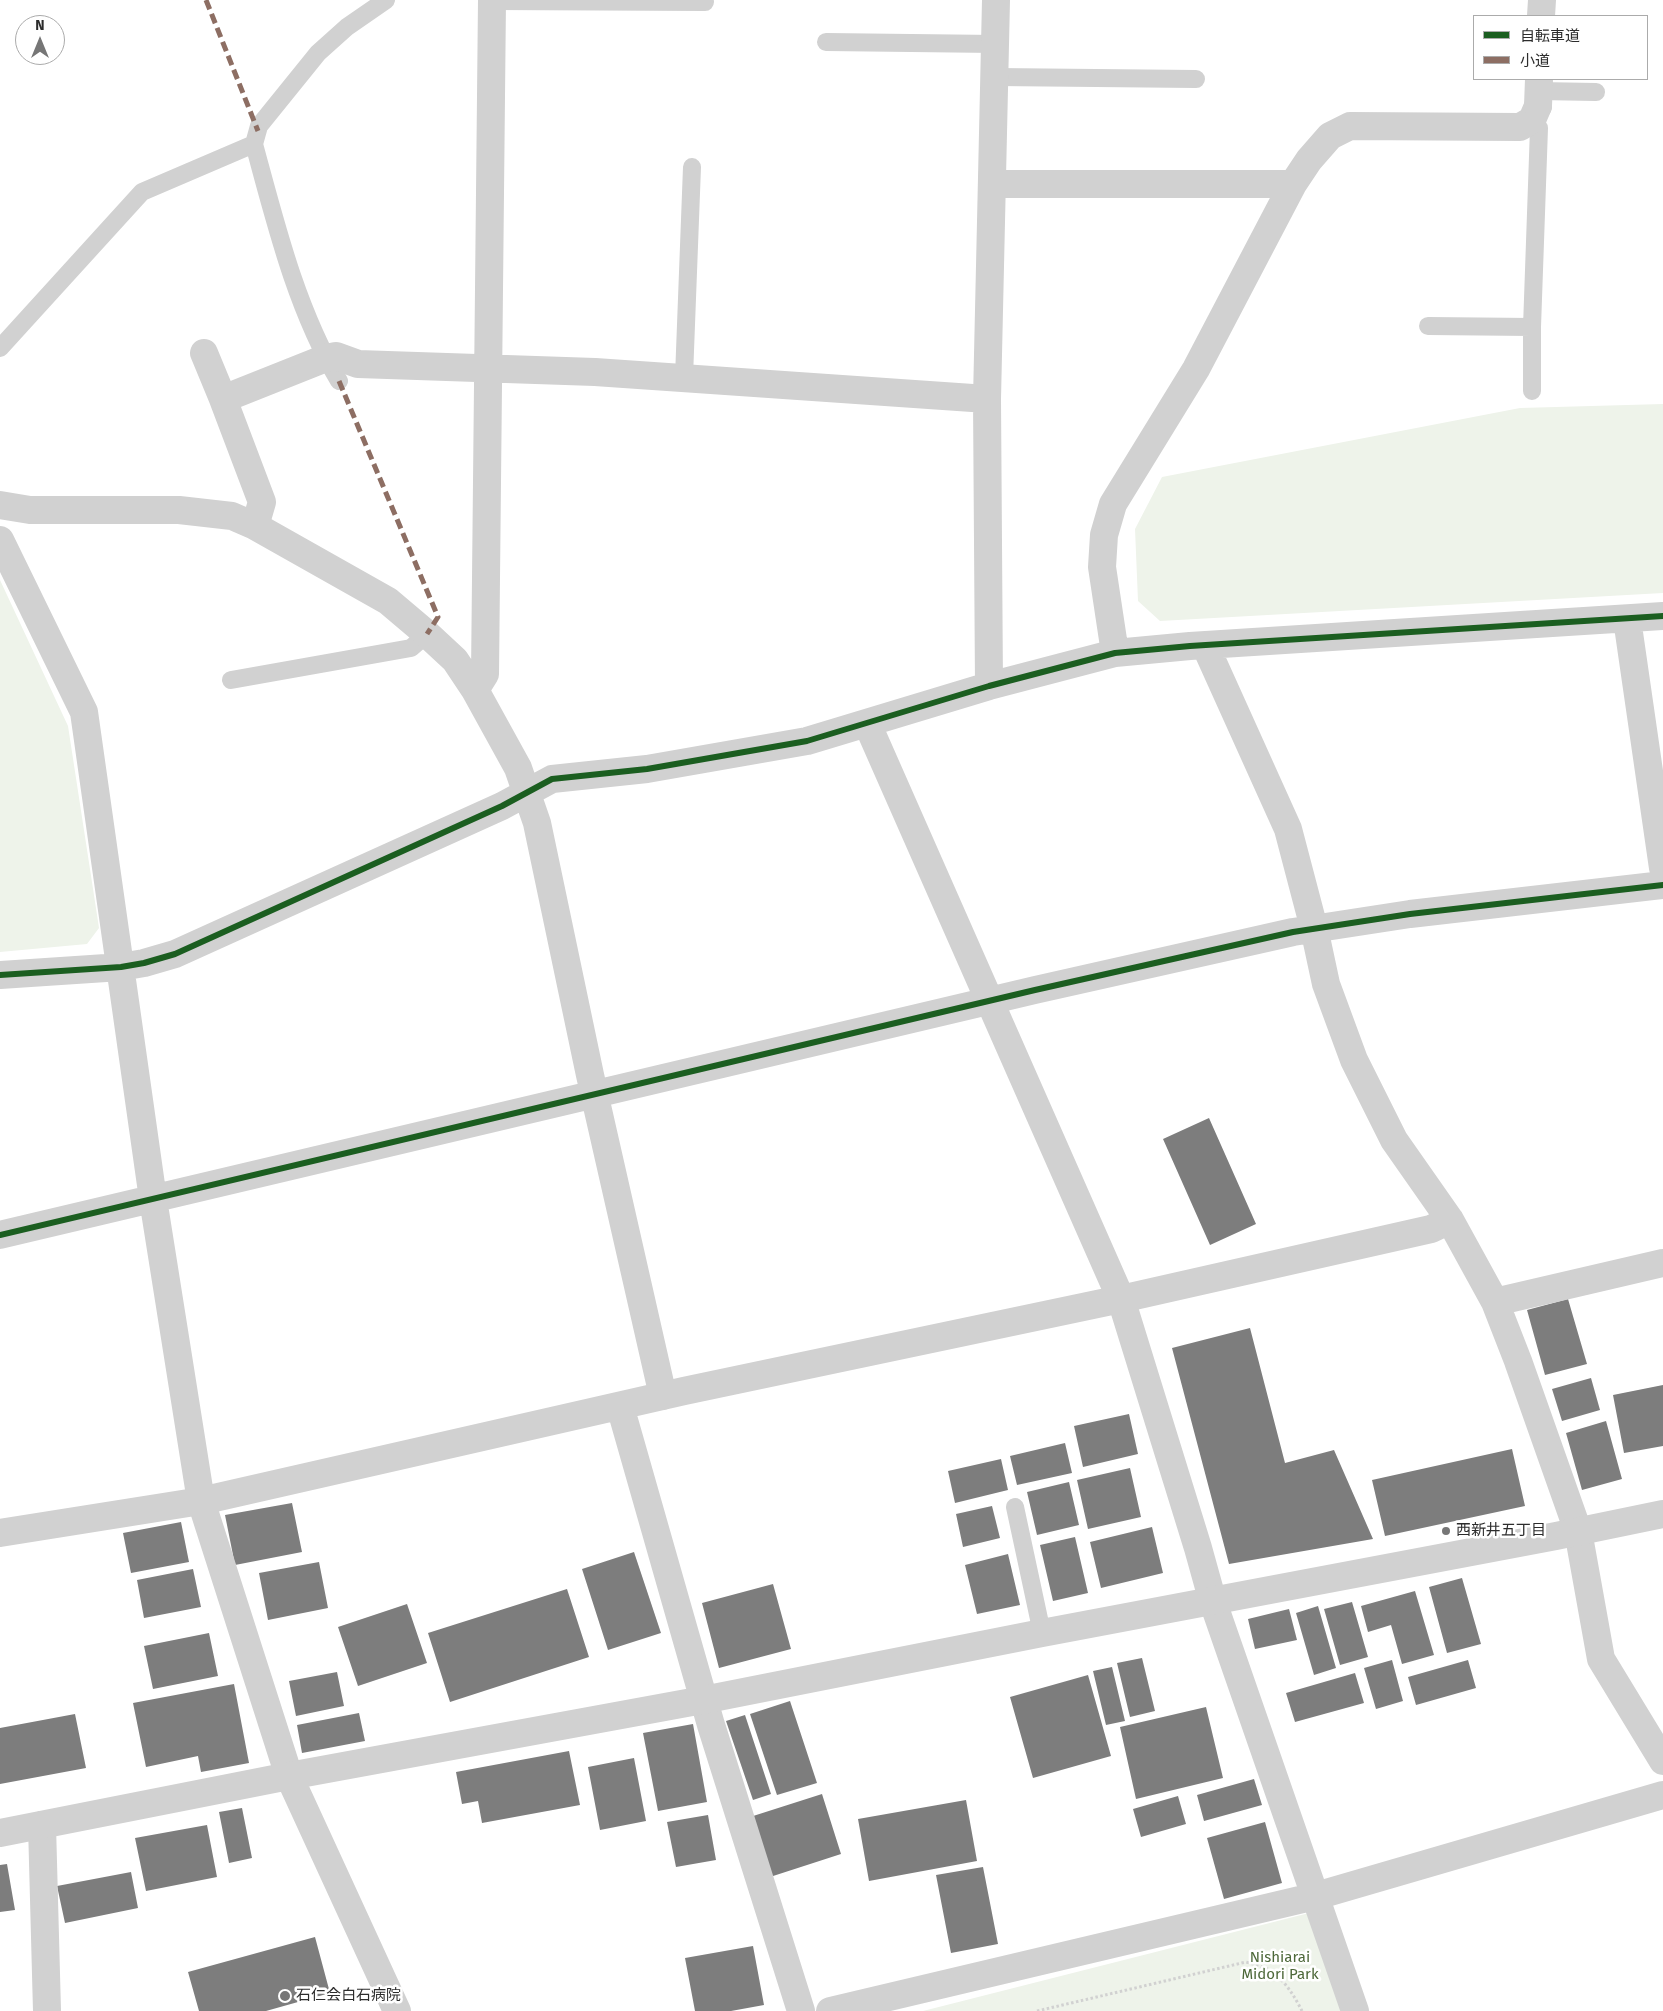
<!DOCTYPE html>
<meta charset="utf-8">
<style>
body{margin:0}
#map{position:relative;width:1663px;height:2011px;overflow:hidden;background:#fff;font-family:"Fira Sans","Noto Sans JP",sans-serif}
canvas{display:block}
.legend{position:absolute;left:1473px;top:15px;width:175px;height:65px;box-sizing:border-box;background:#fff;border:1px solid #ababab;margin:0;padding:6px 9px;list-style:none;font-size:15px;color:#2c2c2c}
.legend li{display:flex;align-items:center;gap:10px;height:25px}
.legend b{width:25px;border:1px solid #ababab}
.north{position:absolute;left:15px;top:15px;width:50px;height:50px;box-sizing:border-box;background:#fff;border:1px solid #ababab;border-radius:50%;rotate:0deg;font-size:14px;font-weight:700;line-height:20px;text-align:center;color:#2c2c2c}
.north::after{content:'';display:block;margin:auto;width:18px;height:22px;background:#767676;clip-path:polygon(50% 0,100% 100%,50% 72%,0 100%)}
</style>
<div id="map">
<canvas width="1663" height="2011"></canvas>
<ul class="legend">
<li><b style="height:6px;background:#1b5e20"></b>自転車道</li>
<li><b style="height:6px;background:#8d6e63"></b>小道</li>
</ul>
<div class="north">N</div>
</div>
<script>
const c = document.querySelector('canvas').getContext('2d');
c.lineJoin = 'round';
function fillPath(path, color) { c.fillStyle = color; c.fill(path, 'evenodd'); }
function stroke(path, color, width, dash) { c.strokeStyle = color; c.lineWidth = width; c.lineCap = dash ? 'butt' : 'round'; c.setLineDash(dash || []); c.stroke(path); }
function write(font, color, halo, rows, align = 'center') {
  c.font = font + ' "Fira Sans","Noto Sans JP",sans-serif'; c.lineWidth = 5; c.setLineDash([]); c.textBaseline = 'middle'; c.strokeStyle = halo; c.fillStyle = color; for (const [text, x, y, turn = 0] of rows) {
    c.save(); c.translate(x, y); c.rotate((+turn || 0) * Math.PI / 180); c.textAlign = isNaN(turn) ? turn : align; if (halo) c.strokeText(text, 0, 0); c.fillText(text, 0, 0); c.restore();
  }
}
const green = new Path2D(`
 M1663,404v189l-503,28 -22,-20 -3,-72 27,-52 358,-69z
 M0,580l68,146 31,202 -12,16 -87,8z
 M1313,1912l31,99h-421z`);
const building = new Path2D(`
 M1209,1118l47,106 -46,21 -47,-106z
 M1568,1299l19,65 -42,11 -18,-65z
 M1250,1328l35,135 49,-13 39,89 -144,25 -57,-216z
 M1591,1378l9,32 -38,11 -10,-32z
 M1663,1385v61l-39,7 -11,-58z
 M1129,1414l9,40 -55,13 -9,-41z
 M1606,1421l16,58 -40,11 -16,-57z
 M1065,1443l7,30 -55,12 -7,-29z
 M1512,1449l13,57 -140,30 -13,-56z
 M1001,1459l7,31 -53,13 -7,-32z
 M1130,1468l11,49 -53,12 -11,-49z
 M1069,1482l10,43 -42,10 -10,-43z
 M292,1503l10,49 -67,13 -10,-50z
 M992,1506l8,32 -37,9 -7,-33z
 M181,1522l8,40 -58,11 -8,-40z
 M1152,1527l11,46 -62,15 -11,-46z
 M1075,1537l13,56 -35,8 -13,-56z
 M634,1552l27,81 -53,17 -26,-81z
 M1008,1554l12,51 -43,9 -12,-49z
 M319,1562l9,46 -60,12 -9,-47z
 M193,1569l8,38 -57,11 -7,-38z
 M1462,1578l19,66 -34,9 -18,-66z
 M773,1584l18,65 -72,19 -17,-65z
 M567,1589l22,68 -139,45 -22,-69z
 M1415,1591l19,64 -32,9 -11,-39 -23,7 -7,-26z
 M1352,1602l16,55 -28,8 -16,-56z
 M407,1604l20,59 -69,23 -20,-59z
 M1318,1606l18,62 -22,7 -18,-62z
 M1289,1609l8,31 -42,9 -7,-30z
 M209,1633l9,43 -65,13 -9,-43z
 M1142,1658l13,53 -25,6 -13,-54z
 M1392,1660l11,41 -27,8 -12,-41z
 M1468,1660l8,28 -60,17 -8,-28z
 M1112,1667l13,54 -19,4 -13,-54z
 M337,1672l7,34 -48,10 -7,-35z
 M1355,1673l9,30 -69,19 -9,-29z
 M1088,1675l23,81 -78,22 -23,-81z
 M234,1684l15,79 -48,9 -3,-16 -52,11 -13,-64z
 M790,1701l27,82 -40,12 -27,-81z
 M1206,1707l17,71 -87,21 -16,-72z
 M359,1713l6,28 -63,12 -5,-28z
 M75,1714l11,54 -86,16v-56z
 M745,1715l26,79 -18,6 -27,-79z
 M693,1724l14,78 -49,9 -15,-78z
 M569,1751l11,54 -98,18 -4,-22 -16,3 -6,-32z
 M634,1758l12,63 -46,9 -12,-63z
 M1254,1779l8,26 -58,16 -7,-26z
 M822,1794l19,60 -71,23 -20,-60z
 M1178,1796l8,28 -45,13 -8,-28z
 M966,1800l11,61 -108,20 -11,-62z
 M242,1808l10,50 -23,5 -10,-51z
 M708,1815l8,45 -40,7 -9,-45z
 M1265,1822l17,61 -58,16 -17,-61z
 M207,1825l10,52 -71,14 -11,-53z
 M7,1864l8,46 -15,2v-47z
 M983,1867l15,77 -47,9 -15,-78z
 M131,1872l7,36 -73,15 -8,-37z
 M315,1937l15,56 -64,18h-67l-11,-39z
 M753,1946l11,59 -33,6h-36l-10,-53z`);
const path = new Path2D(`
 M1037,2011l209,-49c7,2 14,4 20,6 16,8 28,27 36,43`);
const service = new Path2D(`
 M492,1l213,1
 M826,42l170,2
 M996,77l200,2
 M1538,91l58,1
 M1532,120l7,8 -7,199v64
 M254,144c22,81 42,164 85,237
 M1428,326l104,1
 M0,348l142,-156 112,-48 5,-18 59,-73 29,-26 39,-27
 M684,377l8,-210
 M231,680l180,-32 16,-14
 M1015,1507l27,126`);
const minor = new Path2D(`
 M992,184h301
 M204,353l19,46
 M0,505l30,5h149l53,6 23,10 133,75 39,33 28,26 20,30 43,78 19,55 53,252 73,321
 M255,526l7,-24 -39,-103 103,-41 10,-2 22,8 237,8 392,27
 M0,540l84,172 69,487 48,302 88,275
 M1627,619l36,249
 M1205,645l83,184 26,99 12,56 28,76 40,80 56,80 45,82 23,59 60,170 23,128 62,102
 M1115,653l-13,-86 2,-32 9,-31 83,-135 97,-185 16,-24 21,-24 20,-10 170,1 12,-7 6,-14
 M989,686l-2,-287 9,-399
 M475,690l10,-16 7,-674
 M867,723l254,576 77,249 15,54 142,409
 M0,975l121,-8 23,-4 31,-9 327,-148 50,-27 95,-10 160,-28 182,-55 126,-33 75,-7 473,-30
 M0,1235l1035,-245 258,-58 117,-18 253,-29
 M1495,1302l168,-39
 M620,1406l91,319 90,286
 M0,1533l201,-32 483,-110 437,-92 310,-70 19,-9
 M42,1825l5,186
 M830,2011l486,-115 347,-101`);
const tertiary = new Path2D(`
 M1541,16l1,-16
 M1538,106l1,-27
 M289,1776l108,235
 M0,1833l289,-57 414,-76 339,-67 514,-97 107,-22`);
const quiet = new Path2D(`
 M206,0l52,131
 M339,381l99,236 -11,17`);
const cycleway = new Path2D(`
 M0,975l121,-8 23,-4 31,-9 327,-148 50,-27 95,-10 160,-28 182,-55 126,-33 75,-7 473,-30
 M0,1235l1035,-245 258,-58 117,-18 253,-29`);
const markers = [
 [1446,1531,5,"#767676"],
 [285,1996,6,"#767676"]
];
const poiNames = [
 ["西新井五丁目",1456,1531],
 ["石仁会白石病院",296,1996]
];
const parkNames = [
 ["Nishiarai",1280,1958],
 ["Midori Park",1280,1975]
];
fillPath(green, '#eef3ea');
fillPath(building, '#7d7d7d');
stroke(path, '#d1d1d1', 3, [2.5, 2.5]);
stroke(service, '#d1d1d1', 18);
stroke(minor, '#d1d1d1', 28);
stroke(tertiary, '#d1d1d1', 28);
stroke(quiet, '#8d6e63', 5, [10, 5]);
stroke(cycleway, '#1b5e20', 6);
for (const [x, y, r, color] of markers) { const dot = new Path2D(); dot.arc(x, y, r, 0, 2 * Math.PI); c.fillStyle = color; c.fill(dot); stroke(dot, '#fff', 2); }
write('15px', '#2c2c2c', '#fff', poiNames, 'left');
write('15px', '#4d6839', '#fff', parkNames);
</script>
